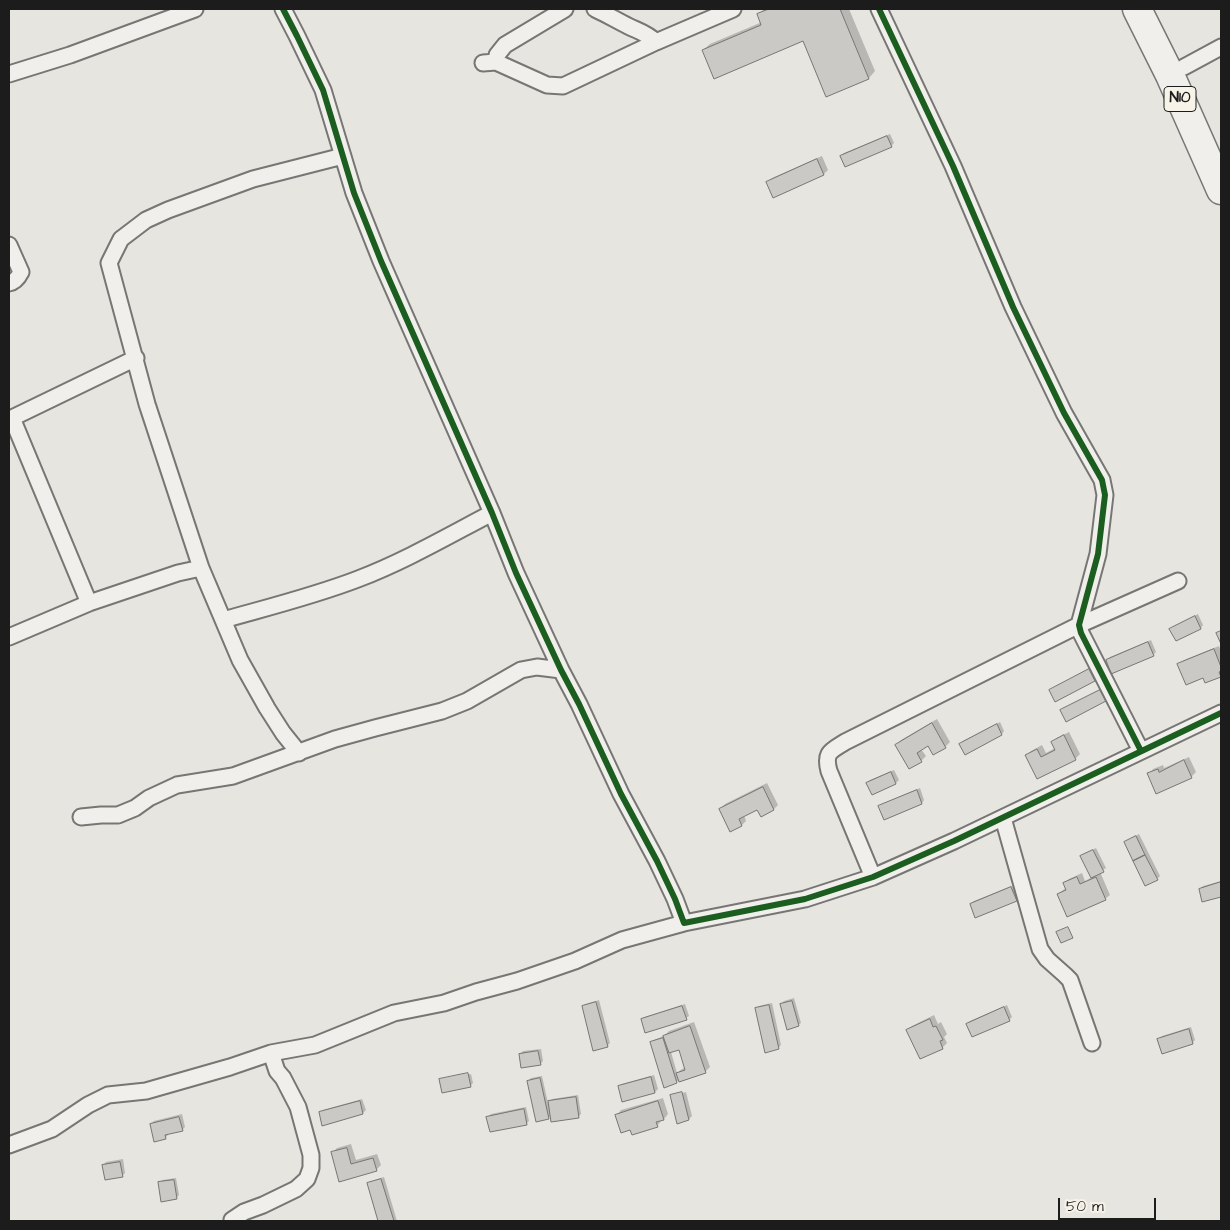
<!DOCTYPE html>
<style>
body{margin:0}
#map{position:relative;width:1230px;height:1230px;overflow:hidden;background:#e6e5e0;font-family:"Architects Daughter",sans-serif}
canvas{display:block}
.frame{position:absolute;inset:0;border:10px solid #1c1c1c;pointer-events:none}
.scale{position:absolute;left:1058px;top:1198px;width:98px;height:22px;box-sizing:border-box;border:2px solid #1c1c1c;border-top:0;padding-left:6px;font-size:15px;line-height:18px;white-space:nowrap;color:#1c1c1c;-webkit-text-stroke:4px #f7f3e8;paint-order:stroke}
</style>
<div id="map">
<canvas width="1230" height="1230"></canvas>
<div class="frame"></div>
<div class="scale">50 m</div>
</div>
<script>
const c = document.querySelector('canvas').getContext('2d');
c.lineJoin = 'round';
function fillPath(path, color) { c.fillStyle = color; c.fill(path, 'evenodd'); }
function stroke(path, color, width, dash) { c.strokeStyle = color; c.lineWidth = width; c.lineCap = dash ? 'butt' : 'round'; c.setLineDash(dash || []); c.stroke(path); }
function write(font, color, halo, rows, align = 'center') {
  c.font = font + ' "Architects Daughter",sans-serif'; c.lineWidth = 4.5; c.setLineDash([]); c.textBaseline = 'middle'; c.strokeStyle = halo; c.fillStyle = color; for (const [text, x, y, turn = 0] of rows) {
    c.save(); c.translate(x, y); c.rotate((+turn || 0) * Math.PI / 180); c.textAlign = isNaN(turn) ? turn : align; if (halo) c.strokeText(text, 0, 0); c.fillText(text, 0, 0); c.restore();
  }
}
const shadow = new Path2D(`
 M764,9h85l26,62 -6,7 -42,17 -23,-56 -101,11 7,-6 52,-22 -3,-8z
 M890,134l4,9 -3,3 -50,10 3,-3z
 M822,156l6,14 -4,4 -56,8 4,-4z
 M1198,614l5,11 -2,3 -25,12 -5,-11 3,-3z
 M1151,640l5,12 -3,3 -41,17 -5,-12 3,-3z
 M1219,646l2,6v24l-15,5 -2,-5 -25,-12 5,-4z
 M1092,667l5,10 -3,3 -41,8z
 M1103,688l5,10 -3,2 -43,11 2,-3z
 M937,719l13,23 -5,5 -11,7 -6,-10 -7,5 5,7 -5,5 -11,7 -13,-23 4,-5z
 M1000,722l4,9 -2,3 -37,19 -4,-9 2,-3z
 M1069,732l11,22 -5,5 -38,19 -11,-22 5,-5 11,-6 4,8 9,-5 -2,-6 4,-4z
 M1189,757l7,15 -5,5 -34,15 -8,-18 4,-5 10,-4 1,3z
 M894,770l5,10 -3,3 -24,10 -4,-10 2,-3z
 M767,783l11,22 -4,4 -13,6 -3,-7 -14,7 2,6 -4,4 -11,6 -11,-22 5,-5z
 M920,788l4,12 -2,3 -38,15 -4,-11 2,-3z
 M1139,834l21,42 -3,3 -32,-36 3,-3z
 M1096,848l10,20 -6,4 10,23 -5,4 -47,-5 5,-4 3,-2 -2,-5 5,-4 13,-6 3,8 7,-4 -10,-21 2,-2z
 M1221,881v14l-18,5 -3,-11 3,-3z
 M1014,885l5,12 -3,3 -45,4 3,-3z
 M794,998l7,25 -3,2 -17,-21 3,-3z
 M599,1000l11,43 -3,3 -24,-40 3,-2z
 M772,1003l9,42 -3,3 -22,-39 3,-3z
 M685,1004l4,12 -3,2 -44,1 3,-2z
 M1007,1005l5,12 -3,3 -42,4 3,-3z
 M934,1015l4,9 3,-2 6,12 -3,3 3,6 -5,5 -21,10 -13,-28 4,-4z
 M694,1022l16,45 -5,5 -25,7 -4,3 -25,-40 3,-2 10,-4 5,-5zM679,1048l7,19 -4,2 -5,4 -6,-21z
 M1191,1027l4,13 -3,3 -33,-4 3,-3z
 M541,1049l2,12 -3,3 -20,-10 3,-3z
 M471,1074l2,9 -3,3 -30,-6 2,-2v2z
 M654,1075l4,14 -3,3 -32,8 -4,-13 3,-3z
 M542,1076l6,27 4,-4 26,-4 3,19 -3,3 -26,-2 -4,3 -20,-37 3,-3z
 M686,1092l6,24 -3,3 -11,3 -7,-26 2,-2v2z
 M663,1098l5,16 -4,5 -3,1v1l-4,5 -26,3 -14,-14 4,-5z
 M362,1099l4,11 -3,3 -43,-1 3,-2z
 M526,1107l3,14 -3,3 -38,-7 3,-3z
 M182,1114l3,13 -3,3 -14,3v2l-3,3 -14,-14 3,-3z
 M351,1144l5,16 21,-6 4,11 -5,5 -36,10 -8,-27 5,-5z
 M123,1159l2,14 -3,3 -19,-11 3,-3z
 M384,1177l13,44h-18l-10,-37 3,-3z
 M176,1178l3,17 -3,3 -16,-15 2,-3z`);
const building = new Path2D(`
 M769,9h71l29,70 -43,18 -23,-56 -89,38 -12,-29 59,-25 -4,-11z
 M887,136l5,11 -47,20 -5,-11z
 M817,159l7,16 -51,23 -7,-16z
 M1195,616l6,13 -25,12 -7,-12z
 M1221,631v13l-5,-11z
 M1148,642l6,14 -43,18 -5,-14z
 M1214,649l7,18v4l-2,1 2,5 -16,6 -2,-5 -17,7 -9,-21z
 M1089,669l6,12 -40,21 -6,-12z
 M1100,690l6,11 -40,21 -6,-12z
 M932,723l14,25 -13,7 -5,-9 -11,7 5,9 -13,7 -14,-24z
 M997,724l5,11 -37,20 -6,-11z
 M1064,735l12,25 -39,19 -12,-24 12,-6 4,8 14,-7 -4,-8z
 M1184,760l8,18 -36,16 -9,-21 11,-4 1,3z
 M891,772l5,12 -24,11 -6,-12z
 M763,787l11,23 -13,7 -4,-7 -18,9 3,7 -12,6 -11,-23z
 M917,790l5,14 -38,16 -6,-14z
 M1136,836l9,19 -12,6 -9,-19z
 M1093,850l11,22 -13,6 -11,-22z
 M1145,855l13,25 -13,6 -12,-25z
 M1077,877l3,7 16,-7 10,23 -39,17 -10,-23 9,-4 -3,-7z
 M1221,882v15l-19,5 -3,-13z
 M1011,887l6,14 -42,17 -5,-14z
 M1068,927l5,11 -12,5 -5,-11z
 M792,1001l7,25 -12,4 -7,-26z
 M596,1002l12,45 -15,4 -11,-45z
 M769,1005l10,44 -14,4 -10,-45z
 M682,1006l5,14 -42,13 -4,-14z
 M1004,1007l6,14 -38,16 -6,-13z
 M930,1019l3,8 3,-1 7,14 -3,1 3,8 -23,10 -14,-29z
 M690,1026l16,47 -27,9 -3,-9 9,-3 -6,-20 -10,3 -6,-17z
 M1189,1029l4,15 -31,10 -5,-15z
 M663,1038l14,45 -13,5 -14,-46z
 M538,1051l3,14 -20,3 -2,-14z
 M468,1073l3,14 -29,6 -3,-14z
 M651,1077l4,16 -33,9 -4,-16z
 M540,1078l9,41 -13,3 -9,-41z
 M682,1092l7,28 -12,4 -7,-29z
 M576,1097l3,21 -28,4 -3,-21z
 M360,1101l3,13 -41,12 -3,-14z
 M658,1101l6,19 -8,2 2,5 -26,8 -2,-5 -9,3 -6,-18z
 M524,1109l3,16 -37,7 -4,-15z
 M179,1117l4,14 -18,4 1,4 -12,3 -4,-18z
 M347,1148l4,16 22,-6 4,13 -38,11 -8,-30z
 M120,1162l3,15 -18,3 -3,-15z
 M381,1179l13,42h-16l-11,-38z
 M174,1180l3,19 -16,3 -3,-20z`);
const street = new Path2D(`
 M283,9l14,27 26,54 31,103 27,68 111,252 24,60 45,97 18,34 42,90 36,67 18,38 9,24 121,-24 68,-22 81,-36 267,-128
 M595,9c11,5 21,11 33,17 10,5 19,7 28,16
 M879,9l74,157 60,141 51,106 38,67 3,15 -7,59 -19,71 2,8 60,118
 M496,62l1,-7 8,-10 60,-36
 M483,63l13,-1 51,23 16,1 93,-44 77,-33
 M1184,67l37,-20
 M9,74l61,-19 125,-46
 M9,245l12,27c-3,6 -6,10 -12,11
 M12,418l124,-60
 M9,419l3,-1 77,185
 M201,568l-54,-164 -38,-141 12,-24 25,-19 22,-10 85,-31 90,-23
 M223,620c46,-13 91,-24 135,-41 47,-18 90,-43 134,-66
 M9,637l80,-34 89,-30 23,-5 39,92 27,48 16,25 16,20
 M81,817l20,-2h17l17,-7 14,-10 28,-13 56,-9 102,-37 40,-11 67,-17 25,-10 54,-31 16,-3 24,3
 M1003,818l37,131 7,10 18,16 5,5 22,63
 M873,877l-44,-106c-5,-19 2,-20 16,-29l234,-117 99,-44
 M9,1145l43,-16 36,-24 20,-10 38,-4 84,-24 41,-14 44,-8 79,-32 50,-10 32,-11 41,-11 58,-20 47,-21 62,-17
 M232,1221v-1l12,-8 19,-7 33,-16 11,-10 4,-11v-13l-13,-48 -15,-29 -6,-7 -6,-18`);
const highway = new Path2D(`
 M1137,9l33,66 51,115`);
const cycleway = new Path2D(`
 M283,9l14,27 26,54 31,103 27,68 111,252 24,60 45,97 18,34 42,90 36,67 18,38 9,24 121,-24 68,-22 81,-36 267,-128
 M879,9l74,157 60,141 51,106 38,67 3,15 -7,59 -19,71 2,8 60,118`);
const shields = [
 [1180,99,32]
];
const shieldNames = [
 ["N10",1180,99]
];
fillPath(shadow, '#0003');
fillPath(building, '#cac9c5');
stroke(building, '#777674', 1);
stroke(street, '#777674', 19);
stroke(highway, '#777674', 31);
stroke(street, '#f0efeb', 15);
stroke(highway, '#f0efeb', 28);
stroke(cycleway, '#1b5e20', 6);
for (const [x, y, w] of shields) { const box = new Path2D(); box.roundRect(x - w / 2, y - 12.5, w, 25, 4); c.fillStyle = '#f7f3e8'; c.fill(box); stroke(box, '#1c1c1c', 1); }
write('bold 15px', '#1c1c1c', null, shieldNames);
</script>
